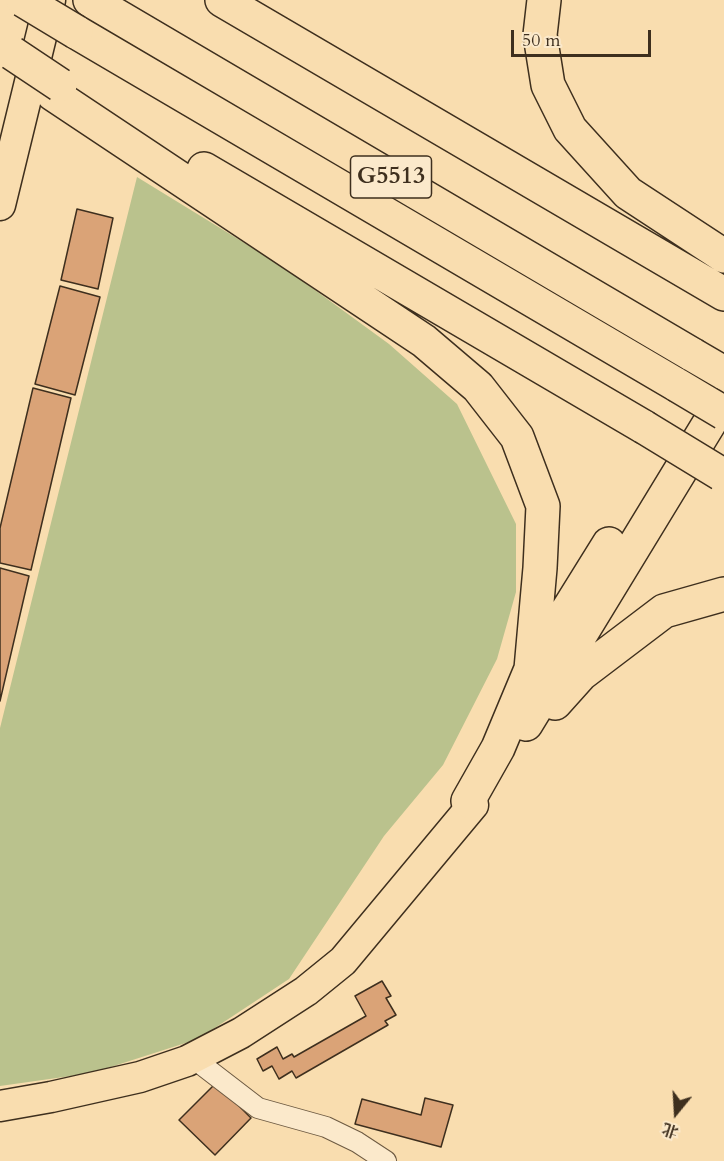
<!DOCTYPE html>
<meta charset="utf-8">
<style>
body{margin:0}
#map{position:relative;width:724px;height:1161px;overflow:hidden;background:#f9ddaf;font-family:Cardo,"Noto Serif SC",serif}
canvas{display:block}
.north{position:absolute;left:646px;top:1083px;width:60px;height:60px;-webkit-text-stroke:4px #fbe9cb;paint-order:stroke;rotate:198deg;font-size:16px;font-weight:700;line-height:24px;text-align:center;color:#3e2f1e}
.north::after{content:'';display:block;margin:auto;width:21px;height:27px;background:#3e2f1e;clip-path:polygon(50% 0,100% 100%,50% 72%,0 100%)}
.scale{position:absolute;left:511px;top:30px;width:140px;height:27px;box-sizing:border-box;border:3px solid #3e2f1e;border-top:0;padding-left:8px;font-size:18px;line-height:21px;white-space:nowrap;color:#3e2f1e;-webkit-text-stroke:4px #fbe9cb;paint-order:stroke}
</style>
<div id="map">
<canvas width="724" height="1161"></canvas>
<div class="north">北</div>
<div class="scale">50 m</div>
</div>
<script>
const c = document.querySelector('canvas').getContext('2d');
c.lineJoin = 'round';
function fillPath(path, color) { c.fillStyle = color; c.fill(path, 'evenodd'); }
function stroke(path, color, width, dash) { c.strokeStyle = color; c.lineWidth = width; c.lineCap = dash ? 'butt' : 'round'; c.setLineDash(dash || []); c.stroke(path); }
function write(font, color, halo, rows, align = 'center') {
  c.font = font + ' Cardo,serif'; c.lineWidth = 4.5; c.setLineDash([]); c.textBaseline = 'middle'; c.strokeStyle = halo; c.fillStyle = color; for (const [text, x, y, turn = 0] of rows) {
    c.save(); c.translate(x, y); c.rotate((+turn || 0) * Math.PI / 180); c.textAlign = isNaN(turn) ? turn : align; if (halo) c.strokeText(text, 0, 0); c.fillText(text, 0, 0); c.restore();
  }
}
const green = new Path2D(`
 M137,177l145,89 107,78 68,60 59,120v68l-19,67 -54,106 -59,71 -95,143 -91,60 -106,34 -92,13v-358z`);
const building = new Path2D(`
 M77,209l36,9 -15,71 -37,-9z
 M60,286l40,11 -25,98 -40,-11z
 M33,388l38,10 -40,172 -31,-7v-35z
 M0,568l29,8 -29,125z
 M382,981l9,15 -5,2 10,17 -11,6 3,4 -92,53 -4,-7 -13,8 -7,-13 -9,5 -6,-12 20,-12 6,12 9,-5 2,3 72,-41 -11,-20z
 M216,1083l35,35 -36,37 -36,-35z
 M425,1098l28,7 -12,42 -86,-23 7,-25 59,16z`);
const street = new Path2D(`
 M193,1058l65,50 68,19 31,15 29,19`);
const primary = new Path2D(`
 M0,205l50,-205
 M0,1106l51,-9 89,-20 47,-16 54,-28 65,-42 37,-30 130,-156`);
const highway = new Path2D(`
 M90,0l603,355
 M222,0l502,294
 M544,0l-4,35 8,50 22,44 58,64 96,63
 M76,32l601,353
 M53,94l371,247 54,46 39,50 26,69 -3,62 -9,101 -33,79 -30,53
 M204,169l440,258
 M535,663l74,-119
 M555,703l26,-29 83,-63 60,-17
 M526,724l198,-325`);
const highwayBridge = new Path2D(`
 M23,0l53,32
 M12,53l48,32
 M693,355l31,18
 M677,385l47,28
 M644,427l77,47`);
const shields = [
 [391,177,81]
];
const shieldNames = [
 ["G5513",391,177]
];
fillPath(green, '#bac28d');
fillPath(building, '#daa377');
stroke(building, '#3e2f1e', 1.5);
stroke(street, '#6d5a42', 22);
stroke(primary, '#3e2f1e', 33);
stroke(highway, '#3e2f1e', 36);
stroke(street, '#fbe9cb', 20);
stroke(primary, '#f9ddaf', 30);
stroke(highway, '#f9ddaf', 33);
stroke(highwayBridge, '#3e2f1e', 36, []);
stroke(highwayBridge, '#f9ddaf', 33);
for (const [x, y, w] of shields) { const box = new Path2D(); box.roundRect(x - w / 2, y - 21, w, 42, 4.5); c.fillStyle = '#fbe9cb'; c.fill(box); stroke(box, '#3e2f1e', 1.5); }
write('bold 24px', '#3e2f1e', null, shieldNames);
</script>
